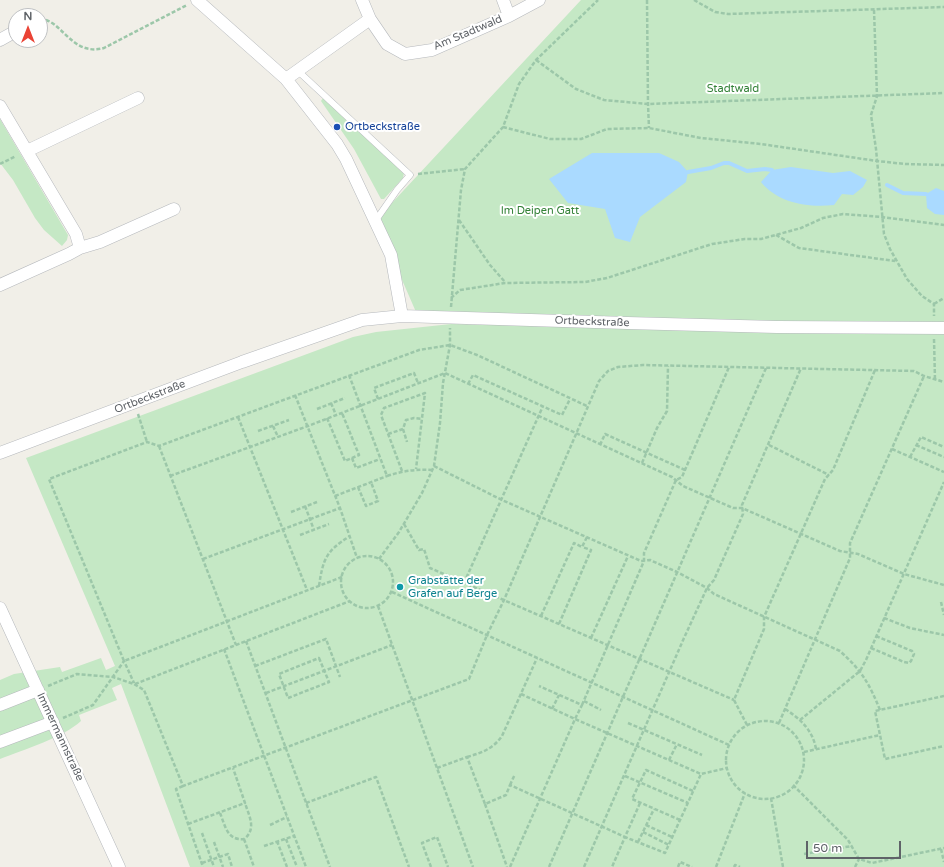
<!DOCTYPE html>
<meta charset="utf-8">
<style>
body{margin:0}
#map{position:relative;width:944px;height:867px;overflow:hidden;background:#f1efe8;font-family:"Varela Round",sans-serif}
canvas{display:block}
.north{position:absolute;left:8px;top:8px;width:40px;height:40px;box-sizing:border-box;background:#fff;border:1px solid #bfc1c3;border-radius:50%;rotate:0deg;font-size:11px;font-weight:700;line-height:16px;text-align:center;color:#5f6368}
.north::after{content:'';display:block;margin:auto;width:14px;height:18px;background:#ea4335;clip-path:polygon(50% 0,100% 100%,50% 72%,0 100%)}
.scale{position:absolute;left:806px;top:841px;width:95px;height:18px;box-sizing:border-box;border:2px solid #5f6368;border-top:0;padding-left:5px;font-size:12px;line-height:14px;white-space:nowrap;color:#5f6368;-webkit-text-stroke:3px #fff;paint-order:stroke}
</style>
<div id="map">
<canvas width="944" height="867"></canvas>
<div class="north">N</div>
<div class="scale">50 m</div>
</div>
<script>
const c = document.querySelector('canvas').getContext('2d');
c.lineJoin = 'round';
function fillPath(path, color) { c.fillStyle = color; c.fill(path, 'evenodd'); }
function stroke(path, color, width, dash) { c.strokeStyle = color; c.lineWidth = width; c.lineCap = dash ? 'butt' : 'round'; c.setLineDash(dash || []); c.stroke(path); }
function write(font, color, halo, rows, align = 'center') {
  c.font = font + ' "Varela Round",sans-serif'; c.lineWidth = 4; c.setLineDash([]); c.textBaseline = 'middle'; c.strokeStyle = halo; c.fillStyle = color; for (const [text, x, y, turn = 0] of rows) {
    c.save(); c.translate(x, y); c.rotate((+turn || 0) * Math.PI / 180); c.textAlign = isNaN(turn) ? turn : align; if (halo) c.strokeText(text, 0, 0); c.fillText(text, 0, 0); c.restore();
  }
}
const green = new Path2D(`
 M581,0h363v324l-169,-2 -359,-10 -40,-92z
 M323,98l81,75 -1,5 -19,21h-3l-27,-50 -33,-48z
 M0,119l68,116 -1,5 -5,6 -18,-16 -9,-12 -22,-38 -13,-17z
 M451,324l493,8v535h-754l-69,-183 -9,4 5,12 -38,15 2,6c-17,16 -58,29 -81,38v-79l14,-6 46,-7 2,5 39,-14 5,12 9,-4 -89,-208 327,-121 23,-5z`);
const water = new Path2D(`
 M592,153h67l20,9 9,10 -2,10 -46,35 -10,25 -15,-4 -10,-29 -37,-6 -19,-24z
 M791,167l42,6 17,-2 17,9 -4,7 -10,8 -11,-1 -8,11c-26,3 -56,-2 -73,-23l11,-12z
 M936,188l8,3v24l-9,-1 -8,-6 -1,-14z`);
const stream = new Path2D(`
 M688,172l23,-4 13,-5h5l18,8 18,-2 7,1
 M887,185l16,8 23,1`);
const path = new Path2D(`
 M647,0l1,104 1,24
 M694,0l21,12 13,2 216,-7
 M874,10l3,86 -6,19 5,34 8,85 6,15 17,30 15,17 12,8v12
 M40,19c22,0 31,38 64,29l83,-43
 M536,60l40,29 28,11 44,4 296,-11
 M503,127l47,12h31l26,-10 42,-1 52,10 60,6 116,17 28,3 39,1
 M0,164l16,-8
 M418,174l47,-5
 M459,220l31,45 15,17
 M776,235l23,13 96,13
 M451,298l9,-8 45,-7 80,-1 22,-4 105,-34 33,-5h16l40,-11 22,-10 20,-4 39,3 62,8
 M934,304l10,-6
 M451,307l10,-117 4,-21 38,-42 16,-43 17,-24 62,-60
 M934,339l1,41
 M349,375l38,101c15,-5 29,-7 45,-6
 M468,384l5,-9 89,40 8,-16
 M295,395l45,113 17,50
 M378,399l-4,-11 40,-15 4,10
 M331,403l5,12
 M317,409l28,-11
 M138,414l9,28
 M238,417l69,173
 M327,418l18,43 14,-6 -17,-42
 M273,426l5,11
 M403,429l4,13
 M258,431l31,-11
 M388,434l15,-5 3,-9 8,-2 8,1
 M600,445l5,-11 80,36
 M769,445l60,30
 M916,445l28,12
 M159,446l77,199
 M892,449l52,23
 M910,457l11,-20 23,10
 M352,458l4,10 24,-9
 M642,463l15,-35 10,-17 1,-45
 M434,466l68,34 139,61 9,-1 27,12 30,16 7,6 126,57c22,20 29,32 40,59
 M402,471l-21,-56 3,-7 41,-15 -9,76
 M170,476l138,-50 137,-53 227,104 11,9 50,22h9l98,43 18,3 46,20 40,11
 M358,487l8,19 12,-5 -7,-19
 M335,496l52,-20
 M305,506l9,24
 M291,512l26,-10
 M404,524l15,26 5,-1 6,19 304,132
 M300,535l29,-11
 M341 582a26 26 0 1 1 52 0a26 26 0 1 1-52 0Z
 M203,559l137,-51
 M379,559l20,-27 23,-39 12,-27 6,-43 3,-40 7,-38v-17
 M342,577l-218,84 -75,-182 98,-37 12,4 260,-96 31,-5 27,10 110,51
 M464,583l79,-177
 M319,586c4,-27 7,-35 31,-50
 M392,592l337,153
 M941,602l3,13
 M378,606l95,261
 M541,616l33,-73 8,4 5,-10
 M884,618l26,10 34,7
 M559,624l32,-74 -9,-3
 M591,638l37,-82
 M246,641l84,226
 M871,648l33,14 5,1 2,-2 3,-7 -2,-3 -36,-15
 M224,649l82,218
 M319,658l10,24 -41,16 -9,-24z
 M255,666l71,-27 14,38
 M135,684l215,-83
 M48,686l29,-12 36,3 21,7 10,6 39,96 286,-107 18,-44 17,-35 95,-219 9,-10 10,-4 25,-2 271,6 10,5 20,6
 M266,693l126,-48
 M521,694l54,25 7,-14 -43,-19
 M944,696l-69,15 10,48 59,-13
 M584,701l17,9
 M582,705l62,-144v-8l32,-73 6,-3 47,-110
 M552,709l7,-14
 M785,709c16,10 28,22 31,40
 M63,718l30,-13 31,-44 10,22
 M800,720l60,-49 6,-11 78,-178
 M726 760a39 39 0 1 1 78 0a39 39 0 1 1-78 0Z
 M628,723l74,32
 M779,723l71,-165v-15l74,-167
 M747,725l-13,-25 30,-71v-12l61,-138 8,-9 42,-100
 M804,752l76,-17
 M467,757c14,-4 26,-8 35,-21l35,-78
 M669,760l8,-16
 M437,768l30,-11 18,47 21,-9 4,-10 115,52 -13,30
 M625,776l63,27
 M510,785l5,-11
 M793,785l55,55 11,19 13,4 72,-15
 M183,786l-7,3 27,78
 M771,798l12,69
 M306,803l70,-26 33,90
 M640,803l-15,34 40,16 36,-79
 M485,804l22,63
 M220,813c5,12 7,28 24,26 13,-10 5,-23 1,-36
 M680,820l-48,-21 14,-29 47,21
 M188,824l57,-21 -12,-35
 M270,825l17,-8
 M646,825l26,12
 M643,832l26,13
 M202,833l12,34
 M244,839l10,28
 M286,839l11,28
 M277,841l10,26
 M214,842l9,25
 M638,842l16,-33
 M264,846l30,-10
 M941,849l3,13
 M804,854l48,-8
 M202,863l26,-9 4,13
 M431,867l-9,-24 15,-6 11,30
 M510,867l65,-148 126,55 26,-6
 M549,867l217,-499
 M584,867l100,-229 23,-50 7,-8 29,-66 -1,-9 59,-137
 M678,867l2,-5 12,5
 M716,867l29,-74
 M734,867l1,-2 5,2
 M855,867l4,-8`);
const lane = new Path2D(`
 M298,71l112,104 -13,15 -21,30`);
const street = new Path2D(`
 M197,0l89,79 51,65 9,15 45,96 11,61
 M362,0l8,19 17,25 18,10 27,-4 77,-34 30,-16
 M503,0l6,16
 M0,40l16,-9
 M286,79l84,-60
 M0,106l76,128 4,14 -11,6 -69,31
 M27,151l111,-53
 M80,248l20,-6 74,-33
 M0,453l242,-91 120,-42 40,-4 225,7 150,4 167,1
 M0,608l119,259
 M0,705l38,-15
 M0,742l53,-20`);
const markers = [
 [337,127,4,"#1a4fb4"],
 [400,587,4,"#0f9aa8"]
];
const streetNames = [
 ["Am Stadtwald",468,33,-23],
 ["Ortbeckstraße",592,322,2],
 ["Ortbeckstraße",150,397,-21],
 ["Immermannstraße",60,737,65]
];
const parkNames = [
 ["Stadtwald",733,89],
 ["Im Deipen Gatt",540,211]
];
const transitNames = [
 ["Ortbeckstraße",345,127]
];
const cultureNames = [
 ["Grabstätte der",408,581],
 ["Grafen auf Berge",408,594]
];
fillPath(green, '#c5e8c5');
fillPath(water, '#aadaff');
stroke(stream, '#aadaff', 4);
stroke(lane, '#b5b8bc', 7);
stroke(street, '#b5b8bc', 13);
stroke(path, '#9cc7a9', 2.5, [4, 2]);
stroke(lane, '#fff', 6);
stroke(street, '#fff', 12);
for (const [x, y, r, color] of markers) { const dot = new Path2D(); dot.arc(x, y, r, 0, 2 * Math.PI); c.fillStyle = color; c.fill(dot); stroke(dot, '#fff', 1.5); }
write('11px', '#5f6368', '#fff', streetNames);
write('11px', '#348238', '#fff', parkNames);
write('11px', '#164399', '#fff', transitNames, 'left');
write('11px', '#0d838f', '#fff', cultureNames, 'left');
</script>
